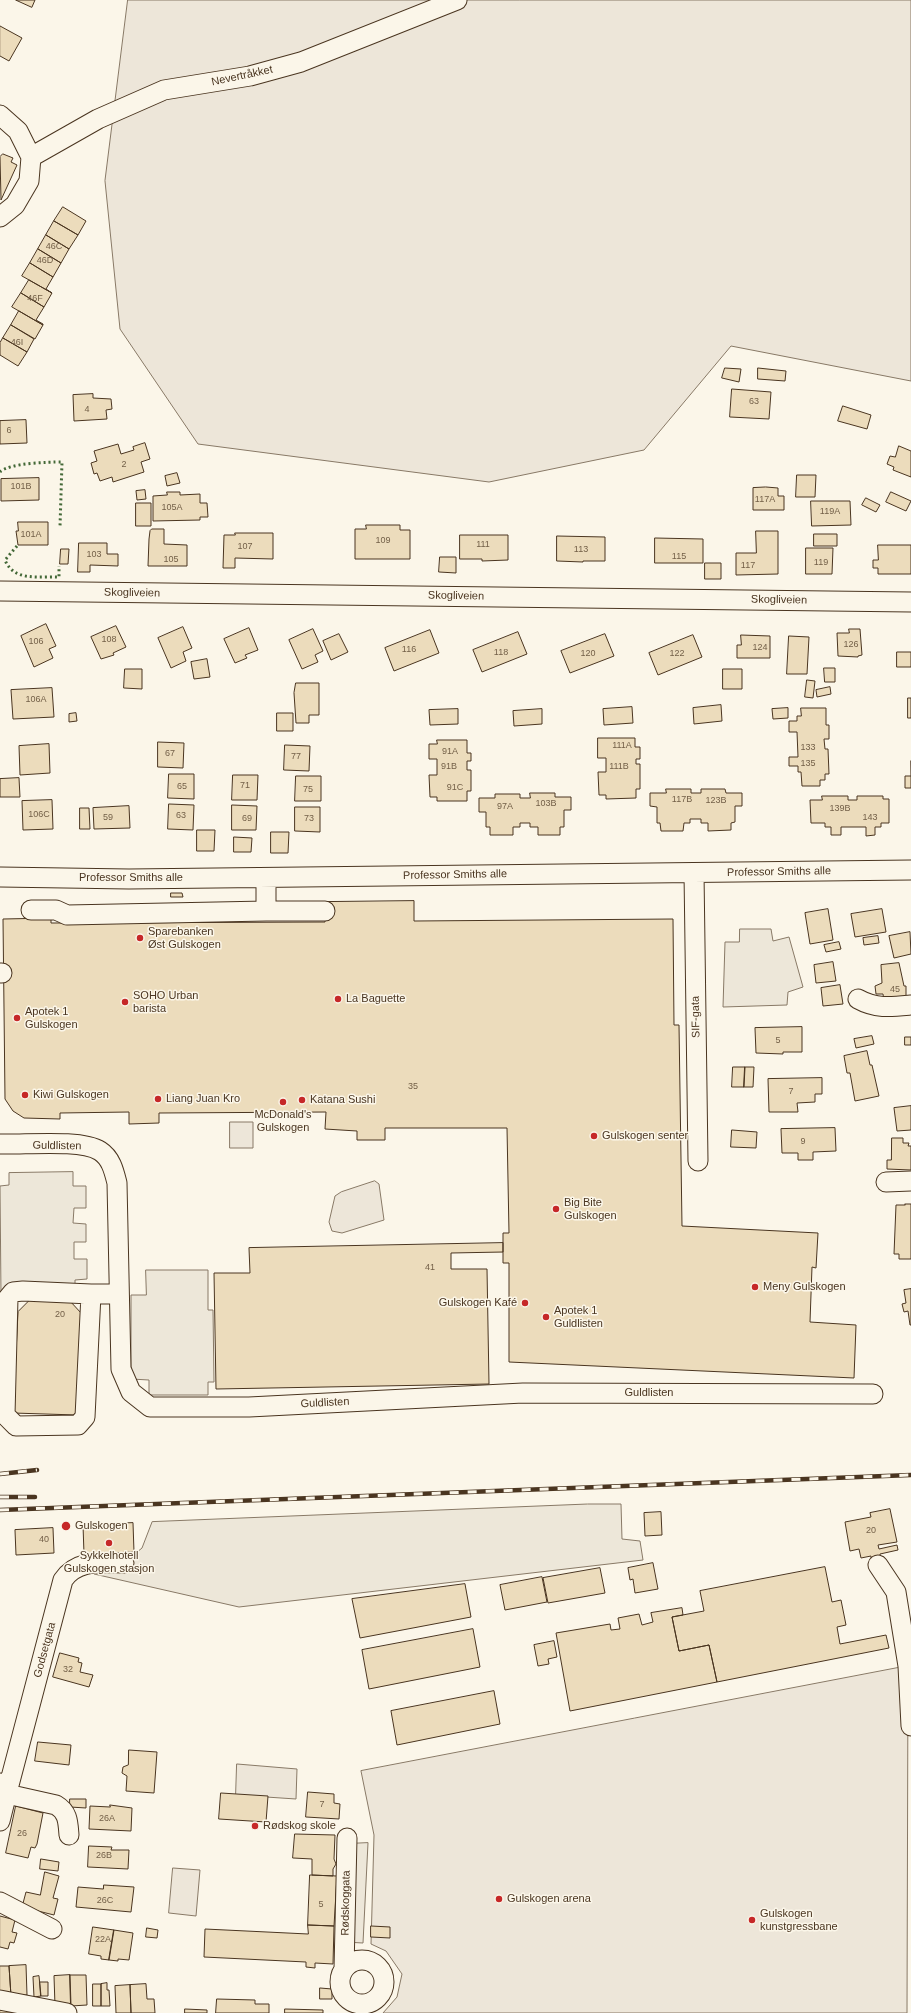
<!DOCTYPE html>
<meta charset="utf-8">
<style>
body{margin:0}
canvas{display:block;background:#fbf6e9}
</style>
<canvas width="911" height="2013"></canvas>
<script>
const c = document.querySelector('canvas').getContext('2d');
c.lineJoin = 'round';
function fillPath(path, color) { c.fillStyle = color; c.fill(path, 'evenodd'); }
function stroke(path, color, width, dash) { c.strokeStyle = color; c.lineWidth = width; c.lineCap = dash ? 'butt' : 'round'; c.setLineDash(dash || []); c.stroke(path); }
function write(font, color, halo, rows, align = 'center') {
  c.font = font + ' Helvetica,sans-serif'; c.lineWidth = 3; c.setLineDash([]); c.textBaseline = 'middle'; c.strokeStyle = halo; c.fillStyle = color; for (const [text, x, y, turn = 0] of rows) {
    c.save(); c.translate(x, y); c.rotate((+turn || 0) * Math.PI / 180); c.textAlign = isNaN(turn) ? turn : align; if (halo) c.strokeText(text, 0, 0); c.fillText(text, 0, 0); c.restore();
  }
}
const green = new Path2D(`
 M128,0h783v381l-180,-35 -87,104 -155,32 -291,-38 -78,-115 -15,-148z
 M230,1122h23v26h-23z
 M375,1181l4,3 5,36 -42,13 -10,-2 -3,-9 6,-26 6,-4z
 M908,1666l-1,347h-524l14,-16 5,-23 -16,-23 -15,-7 3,-109 -13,-64z
 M237,1764l60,5 -1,30 -60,-4z
 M173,1868l27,2 -4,46 -27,-3z`);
const parking = new Path2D(`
 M740,929h31l2,12 16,-4 14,50 -15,5 -1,13 -64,2 2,-65h14z
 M73,1172v14h13v22h-12l-1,15 13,1v18h-12v17h13v20l-12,1v9l-74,9 -1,-112 9,-1v-12z
 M146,1270h62v40h5l1,72h-6v13h-59v-15l-18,-1v-84h15z
 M588,1504h33l1,35 18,2 3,19 -404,47 -145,-33 2,-7 28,-4 18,-15 10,-26z
 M368,1843l-5,100 -18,-1 2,-98z`);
const building = new Path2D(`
 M16,0h19l-3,7z
 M0,26l22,12 -13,23 -9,-5z
 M3,154l10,4 -2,4 6,3 -16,35 -1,-43z
 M63,207l23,14 -8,14 -24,-14z
 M54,221l24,14 -9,14 -23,-14z
 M46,235l23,14 -8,14 -23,-14z
 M38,249l23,14 -8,14 -23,-14z
 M30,263l23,14 -7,12 6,4 -30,-17z
 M29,280l23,13 -8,14 -23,-14z
 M21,293l23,14 -8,13 7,4v1l-31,-18z
 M19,311l24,14 -8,14 -24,-14z
 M11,325l23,14 -7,13 -24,-14z
 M3,338l24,14 -9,14 -18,-11v-12z
 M725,368l16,1 -2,13 -17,-4z
 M758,368l28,3 -1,10 -27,-2z
 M732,389l39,3 -2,27 -39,-2z
 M93,394v4l18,1 1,10 -6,1 1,9 -33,2 -1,-26z
 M843,406l28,9 -4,14 -29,-8z
 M26,420l1,23 -27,1v-23z
 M145,443l5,16 -9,3 3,10 -31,10 -1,-5 -12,4 -3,-8 -3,1 -3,-11 6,-2 -3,-10 24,-7 3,10 13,-4 -1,-3z
 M899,446l12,5v26l-18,-7 1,-3 -7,-3 3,-8 5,1z
 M177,473l3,10 -13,3 -2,-10z
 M797,475h19l-1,22h-19z
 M39,478v22l-38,1v-22z
 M766,487l12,1v8h6v14h-31v-22z
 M145,490l1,9 -9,1 -1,-9z
 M167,492h13v3l20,-1v9h7l1,14h-8v3l-47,1v-25l14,-1z
 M891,492l20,9 -5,10 -20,-9z
 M866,498l14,7 -4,7 -14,-7z
 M811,501h39l1,24 -39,1z
 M136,503h15v23h-15z
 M18,522h30v23h-30l-2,-14h2z
 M366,525h34v5h10v29h-55v-30h11z
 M152,529h12v15l23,1v21h-39l1,-27 1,-8z
 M756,531h22v43l-42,1v-22h20z
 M235,533h38v26l-38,-1v10h-12l1,-33h11z
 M814,534h23v12h-23z
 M460,535h48v25l-26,1v-2h-22z
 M557,536l48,1v24h-22v1l-26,-1z
 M655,538l48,1v24h-48z
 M79,543h28v11h11v12l-28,-1v7h-12z
 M878,545h33v29h-33v-6h-5v-8h5z
 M806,548h27l-1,26h-26z
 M61,549h8l-1,15h-8z
 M440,557h16v16l-17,-1z
 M705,563h16v16h-16z
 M46,624l10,22 -7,3 4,9 -19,9 -13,-31z
 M116,626l10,21 -13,6 1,2 -13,4 -10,-22z
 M183,627l9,21 -9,4 3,9 -15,7 -13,-30z
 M249,628l9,22 -13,5 2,3 -12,5 -11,-24z
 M313,629l10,22 -8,4 3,7 -16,7 -13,-29z
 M849,629h11l2,26 -4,1v1l-20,-1 -1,-23h12z
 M430,630l9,23 -45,18 -9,-23z
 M518,632l9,22 -45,18 -9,-22z
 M339,634l9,18 -17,8 -8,-19z
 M605,634l9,22 -44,17 -9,-22z
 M693,635l9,22 -44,18 -9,-22z
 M741,635l29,1v22h-33v-13h4z
 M789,636l20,1 -2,37h-20z
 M897,652h14v15h-14z
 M207,659l3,18 -16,2 -3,-17z
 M824,668h11v14h-10z
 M125,669h17v20l-18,-1z
 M723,669h19v20h-19z
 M807,680l8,1 -2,17 -8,-1z
 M296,683h23v32h-10v8h-13l-2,-30z
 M830,687l1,7 -14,3 -1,-7z
 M52,688l2,29 -41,2 -2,-29z
 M908,698h3v20h-3z
 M721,705l1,16 -28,3 -1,-16z
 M632,707l1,16 -29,2 -1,-16z
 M788,708v10l-15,1 -1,-10z
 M801,708h25v17h3v14h-5l1,10h3l1,25h-4v6h-5v6h-18l-1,-14h-3v-6h-9v-9h9l-1,-25h-8v-11h8v-5h4z
 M458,709v15l-28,1 -1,-15z
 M542,709v15l-28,2 -1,-15z
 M76,713l1,8 -8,1v-8z
 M277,713h16v18h-16z
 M598,738h37v9h5v12h-4v5h4v25h-4v9l-30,1v-4h-7l-1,-23h8v-14h-8z
 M437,740h30v13h4v8h-4v9h4v21h-4v10h-30v-4h-7l-1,-22h8v-16h-8v-15h8z
 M158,742l26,1 -1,25 -25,-1z
 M49,744l1,29 -30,2 -1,-29z
 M285,745l25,1 -1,25 -25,-1z
 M911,761v27h-6v-12h6z
 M169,774h25v25l-26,-1z
 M233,775h25l-1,25h-25z
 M296,776h25v25h-26z
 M19,778l1,19h-20v-18z
 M666,789h25v4h10v-4h24l1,4h16v13h-7v16l-4,1v7l-23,1v-8h-7v-4h-11v4h-6l-1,8h-22l-1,-8h-3v-16l-7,-1v-13h16z
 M530,793h25v4h16v13h-7v17h-4v8h-22v-8h-8v-4h-10v4h-7v8h-23v-8h-4v-15h-7v-14h16v-4h25v4h10z
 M822,796h26v4h9v-4h26v3h6v24h-8v4h-6v8l-9,1v-9h-25v8h-10v-8h-6v-4h-14l-1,-23h12z
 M52,800l1,29 -30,1 -1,-29z
 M169,804l25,1 -1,25 -25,-1z
 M232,805l25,1 -1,24h-24z
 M129,806l1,22 -36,1 -1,-21z
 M295,807h25v25l-25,-1z
 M80,808h9l1,21h-10z
 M197,830h18l-1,21h-17z
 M271,832h18l-1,21h-17z
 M234,837l18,1 -1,14h-17z
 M171,893h11l1,4h-12z
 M414,901v20l259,-2 1,106h5l3,201 136,7 -2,35 -4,-1 -2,55 46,3 -2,53 -345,-16v-99h-6v-30h6l-2,-105h-122v12h-28v-9l-32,-2 1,-17 -167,1v10l-30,1v-12l-69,1v6l-36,-1 -11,-7 -8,-12 -2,-180 48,-1v5l274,-1v-20z
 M828,909l5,31 -23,4 -5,-31z
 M882,909l4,23 -31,5 -4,-23z
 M910,932l1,22 -17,4 -5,-22z
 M878,936l1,7 -15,2 -1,-7z
 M839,942l2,7 -15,3 -2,-7z
 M833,962l3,19 -20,2 -2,-18z
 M899,963l5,23h2v13l-22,3 -1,-8h-7l-1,-8 7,-3 -1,-18z
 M840,985l3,19 -20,2 -2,-18z
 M802,1027v25h-19v2l-27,-1 -1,-25z
 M872,1036l2,8 -18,4 -2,-9z
 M905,1037h6v8h-6z
 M867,1051l3,14h2l7,31 -24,5 -5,-28h-3l-3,-17z
 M733,1067h12l-1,20h-12z
 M745,1067h9l-1,20h-9z
 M822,1078v16h-7v8l-18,1 1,9h-29l-1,-33z
 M911,1106v24l-14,1 -3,-23z
 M835,1128l1,23 -23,1v8h-15v-7h-16l-1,-24z
 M732,1130l25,2 -1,16 -25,-1z
 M892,1138h11v5h6l-1,3h3v24l-24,-1v-9h4z
 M905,1204h6v55h-12v-5h-5l2,-49h9z
 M503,1243v9l-52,1v16h36l2,115 -273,5 -2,-116h36l-1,-25z
 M911,1289v36h-1l-2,-14 -4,1 -2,-8 4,-1 -2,-13z
 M31,1299l38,1 13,14 -5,101 -64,-2 5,-101z
 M890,1509l7,33 -19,3 1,4 18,-4 1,5 -18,4v2l-9,2v-2l-10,2 -2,-9 -9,2 -5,-29 26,-5 -1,-4z
 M661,1512l1,23 -17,1 -1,-23z
 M133,1523l1,29 -50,2 -1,-29z
 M53,1528l1,25 -38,2 -1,-25z
 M653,1563l5,26 -23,4 -2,-14 -3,1 -2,-12z
 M825,1567l7,35 9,-2 5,25 -9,2 3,17 46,-9 3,13 -172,34 -8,-37 -30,6 -7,-34 32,-6 -4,-20z
 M600,1568l5,25 -57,10 -5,-25z
 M542,1577l5,25 -42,8 -5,-25z
 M465,1584l6,33 -111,21 -8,-39z
 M682,1608l1,7 -11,2 7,34 30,-6 8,37 -147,29 -14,-78 54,-9 1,6 9,-1 -2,-11 21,-4 3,11 11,-3 -2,-9z
 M473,1629l7,38 -111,22 -7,-39z
 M554,1641l3,16 -9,2 1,5 -11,2 -4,-21z
 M60,1653l19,5 -1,4 4,1 -2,9 13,3 -4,12 -36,-10z
 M494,1691l6,33 -103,21 -6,-34z
 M38,1742l33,3 -2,20 -34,-4z
 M129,1750l28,2 -3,41 -28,-2 1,-15 -5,-3 1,-6 5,-2z
 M308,1792l26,2v9l6,1 -1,15 -33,-2z
 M221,1793l47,3 -2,26 -47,-3z
 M70,1799h16v9l-16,-1z
 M110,1805l22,3 -1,23 -42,-2 1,-23 20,1z
 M16,1806l27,7 -6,31 -2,4 -4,-1 -3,11 -22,-5z
 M295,1834l40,1 -1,24 2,5 -3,5v7l-21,-1v-16l-19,-1z
 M89,1846l23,1 -1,3h18l-1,19 -40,-2z
 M41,1859l18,3 -1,9 -18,-2z
 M45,1872l14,4 -6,22 5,1 -4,16 -32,-8 4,-15 14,3z
 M310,1875l27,1 -3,50 -26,-1z
 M104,1885l30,2 -3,25 -55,-5 2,-20 25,2z
 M0,1916l15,4 -3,12 5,1 -3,10 -4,-1 -2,7 -8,-2z
 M308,1925l26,1 -1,38 -18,-1v5l-9,-1v-5l-102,-5 1,-28 103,5z
 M371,1926l19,1v11l-19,-1z
 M93,1927l21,3 -5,30 -8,-1v-3l-12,-2z
 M147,1928l11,2 -1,8 -11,-1z
 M114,1930l19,3 -4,27 -11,-1v2l-9,-1z
 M26,1965l1,30 -16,1 -2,-30z
 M0,1966h9l2,30h-11z
 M70,1975l1,31h-16l-1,-30z
 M70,1975h16l1,30 -16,1z
 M39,1976l2,20 -7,1 -1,-20z
 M40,1982h8v14h-7z
 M107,1983v7h2l1,16h-9v-22z
 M93,1984h8v22h-8z
 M146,1984l1,15h7l1,14h-24l-1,-28z
 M130,1985l1,28h-15l-1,-27z
 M320,1988l12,1v10h-12z
 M217,1999l38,1v4h14v9h-53z
 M0,2009l13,3v1h-13z
 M185,2009l22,1v3h-22z
 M285,2009l38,1v3h-38z`);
const minor = new Path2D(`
 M0,115l18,16 13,26 -2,24 -14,24 -15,12
 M31,157l67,-38 66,-29 86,-14 51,-14 156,-62
 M0,591l911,11
 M694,873l4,288
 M0,877l129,2 782,-9
 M266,878v33h59
 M31,910h25l11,5 199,-4
 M0,973h2
 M858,999c18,10 33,8 53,6
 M0,1144c25,1 81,-5 100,7 11,7 14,20 17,32l4,186 10,23 19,15h99l274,-14 350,1
 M886,1182l25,-1
 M91,1294l-68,-3 -10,1 -5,6 -3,117 11,11 62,-1 7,-8 6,-123h27
 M878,1565l18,27 12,74 3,60
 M0,1783l9,2 54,-205c14,-21 38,-17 61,-17
 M7,1794l49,11c12,7 12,17 13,30
 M0,1821l9,-36
 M0,1902l52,27
 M340 1982a22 22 0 1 1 44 0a22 22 0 1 1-44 0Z
 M344,1969l3,-131
 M0,2000l67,13`);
const rail = new Path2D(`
 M0,1474l37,-4
 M0,1497h35
 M0,1510l911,-35`);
const hedge = new Path2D(`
 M0,472c9,-9 48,-10 62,-10l-2,65
 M17,546l-12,14c9,22 34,16 54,17v-11`);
const markers = [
 [140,938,4,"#c62828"],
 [338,999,4,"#c62828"],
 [125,1002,4,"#c62828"],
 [17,1018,4,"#c62828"],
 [25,1095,4,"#c62828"],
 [158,1099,4,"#c62828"],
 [302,1100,4,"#c62828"],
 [283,1102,4,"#c62828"],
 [594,1136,4,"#c62828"],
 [556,1209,4,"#c62828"],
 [755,1287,4,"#c62828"],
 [525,1303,4,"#c62828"],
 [546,1317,4,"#c62828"],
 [66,1526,5,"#c62828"],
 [109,1543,4,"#c62828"],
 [255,1826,4,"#c62828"],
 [499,1899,4,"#c62828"],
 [752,1920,4,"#c62828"]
];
const numberNames = [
 ["46C",54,247],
 ["46D",45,261],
 ["46F",35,299],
 ["46I",17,343],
 ["63",754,402],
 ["4",87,410],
 ["6",9,431],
 ["2",124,465],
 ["101B",21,487],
 ["117A",765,500],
 ["105A",172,508],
 ["119A",830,512],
 ["101A",31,535],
 ["109",383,541],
 ["111",483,545],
 ["107",245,547],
 ["113",581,550],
 ["103",94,555],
 ["115",679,557],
 ["105",171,560],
 ["119",821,563],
 ["117",748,566],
 ["108",109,640],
 ["106",36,642],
 ["126",851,645],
 ["124",760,648],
 ["116",409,650],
 ["118",501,653],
 ["120",588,654],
 ["122",677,654],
 ["106A",36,700],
 ["111A",622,746],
 ["133",808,748],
 ["91A",450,752],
 ["67",170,754],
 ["77",296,757],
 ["135",808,764],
 ["91B",449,767],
 ["111B",619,767],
 ["71",245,786],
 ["65",182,787],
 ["91C",455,788],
 ["75",308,790],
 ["117B",682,800],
 ["123B",716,801],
 ["103B",546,804],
 ["97A",505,807],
 ["139B",840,809],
 ["106C",39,815],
 ["63",181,816],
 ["59",108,818],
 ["143",870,818],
 ["69",247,819],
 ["73",309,819],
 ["45",895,990],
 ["5",778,1041],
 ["35",413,1087],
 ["7",791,1092],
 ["9",803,1142],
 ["41",430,1268],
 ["20",60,1315],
 ["20",871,1531],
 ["40",44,1540],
 ["32",68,1670],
 ["7",322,1805],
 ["26A",107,1819],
 ["26",22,1834],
 ["26B",104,1856],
 ["26C",105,1901],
 ["5",321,1905],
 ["22A",103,1940]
];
const streetNames = [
 ["Nevertråkket",242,76,-12],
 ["Skogliveien",132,593,1],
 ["Skogliveien",456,596,1],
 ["Skogliveien",779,600,1],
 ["Professor Smiths alle",779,872,-1],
 ["Professor Smiths alle",455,875,-1],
 ["Professor Smiths alle",131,878],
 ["SIF-gata",696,1017,-91],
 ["Guldlisten",57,1146,1],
 ["Guldlisten",649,1393],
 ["Guldlisten",325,1403,-3],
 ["Godsetgata",45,1650,-75],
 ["Rødskoggata",346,1903,-89]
];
const poiNames = [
 ["Sparebanken",148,932],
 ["Øst Gulskogen",148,945],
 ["SOHO Urban",133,996],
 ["barista",133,1009],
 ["La Baguette",346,999],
 ["Apotek 1",25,1012],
 ["Gulskogen",25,1025],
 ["Kiwi Gulskogen",33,1095],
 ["Liang Juan Kro",166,1099],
 ["Katana Sushi",310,1100],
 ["McDonald's",283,1115,"center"],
 ["Gulskogen",283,1128,"center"],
 ["Gulskogen senter",602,1136],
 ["Big Bite",564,1203],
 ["Gulskogen",564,1216],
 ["Meny Gulskogen",763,1287],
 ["Gulskogen Kafé",517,1303,"right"],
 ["Apotek 1",554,1311],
 ["Guldlisten",554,1324],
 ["Gulskogen",75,1526],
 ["Sykkelhotell",109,1556,"center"],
 ["Gulskogen stasjon",109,1569,"center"],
 ["Rødskog skole",263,1826],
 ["Gulskogen arena",507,1899],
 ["Gulskogen",760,1914],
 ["kunstgressbane",760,1927]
];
fillPath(green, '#ede6d9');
stroke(green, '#887966', 1);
fillPath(parking, '#ede7d9');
stroke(parking, '#887966', 1);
fillPath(building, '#ecdcbc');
stroke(building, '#4a3520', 1);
stroke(minor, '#4a3520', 21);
stroke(minor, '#fbf6e9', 19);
stroke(rail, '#4a3520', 4.5);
stroke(rail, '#fbf6e9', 3, [9]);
stroke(hedge, '#436837', 3, [2, 3]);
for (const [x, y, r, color] of markers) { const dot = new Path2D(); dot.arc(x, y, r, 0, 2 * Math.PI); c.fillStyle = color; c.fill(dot); stroke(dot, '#fbf6e9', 1.5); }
write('9px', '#725f47', null, numberNames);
write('11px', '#4a3520', '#fbf6e9', streetNames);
write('11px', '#4a3520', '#fbf6e9', poiNames, 'left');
</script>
